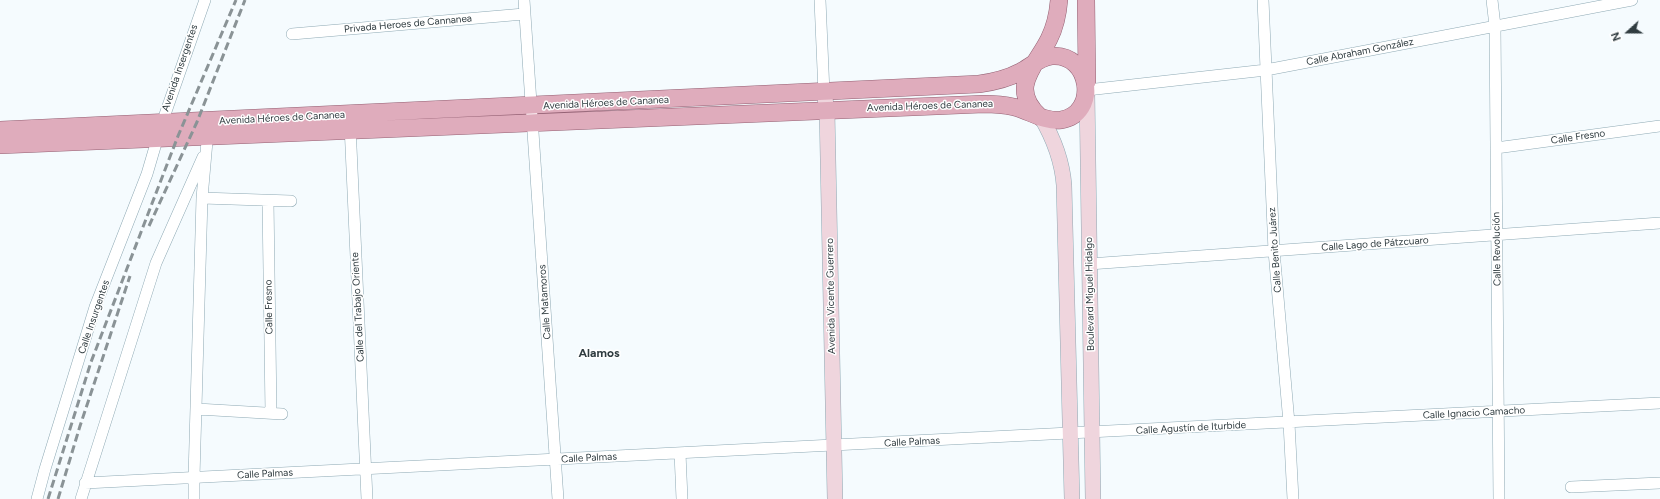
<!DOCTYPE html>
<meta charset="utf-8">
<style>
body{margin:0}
#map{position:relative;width:1660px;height:499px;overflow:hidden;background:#f5fbfe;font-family:Figtree,sans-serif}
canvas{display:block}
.north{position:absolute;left:1608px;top:12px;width:40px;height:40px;-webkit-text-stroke:3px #fff;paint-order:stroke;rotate:249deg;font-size:11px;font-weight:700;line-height:16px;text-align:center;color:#303c40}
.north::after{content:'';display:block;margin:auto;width:14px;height:18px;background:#303c40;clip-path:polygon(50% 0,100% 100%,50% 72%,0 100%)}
</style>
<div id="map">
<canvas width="1660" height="499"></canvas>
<div class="north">N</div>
</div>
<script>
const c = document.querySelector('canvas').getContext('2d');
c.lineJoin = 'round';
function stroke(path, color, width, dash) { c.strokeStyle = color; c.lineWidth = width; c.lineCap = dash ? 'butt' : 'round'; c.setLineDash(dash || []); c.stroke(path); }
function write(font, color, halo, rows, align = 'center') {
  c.font = font + ' Figtree,sans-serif'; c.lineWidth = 3; c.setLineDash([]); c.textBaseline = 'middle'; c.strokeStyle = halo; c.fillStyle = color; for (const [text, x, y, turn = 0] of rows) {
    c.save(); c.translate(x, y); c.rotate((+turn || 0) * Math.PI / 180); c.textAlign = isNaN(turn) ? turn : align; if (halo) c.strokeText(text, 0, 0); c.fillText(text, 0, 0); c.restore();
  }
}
const street = new Path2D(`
 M524,0l34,499
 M820,0l4,93
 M1263,0l11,251 15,172 4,76
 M1492,0l3,26 4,473
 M292,34l232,-20
 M1087,90l179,-20 366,-70
 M350,125l17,374
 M1496,148l164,-22
 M202,198l89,3
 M268,201l3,212
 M1089,264l571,-41
 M197,409l85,5
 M680,453l2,46
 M85,483l1575,-80
 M1571,487l89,-4
 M37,499l8,-30 50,-162 52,-133 15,-51 43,-123
 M81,499l75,-236 47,-106
 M194,499v-22l8,-279 6,-68`);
const secondary = new Path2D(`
 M1087,92l6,407
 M824,93l3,17 8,389
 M1041,117c13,22 21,43 23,68l8,314`);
const primary = new Path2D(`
 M1086,0l1,82
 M1040,117c-32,-29 -5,-50 9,-78 6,-12 9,-26 10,-39
 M0,130l979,-46c14,-2 28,-5 41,-12 10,-5 20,-15 32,-16 39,-3 47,58 9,64 -16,2 -31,-9 -47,-13 -9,-2 -20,-3 -30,-3l-984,41`);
const rail = new Path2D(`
 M149,226l48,-104 48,-122
 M48,499l43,-137 87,-226 58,-136
 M58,499l22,-73 50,-150`);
const streetNames = [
 ["Privada Heroes de Cannanea",408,24,-5],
 ["Calle Abraham González",1360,52,-11],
 ["Avenida Insergentes",180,68,-71],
 ["Avenida Héroes de Cananea",606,103,-3],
 ["Avenida Héroes de Cananea",930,106,-2],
 ["Avenida Héroes de Cananea",282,118,-3],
 ["Calle Fresno",1578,137,-8],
 ["Calle Lago de Pátzcuaro",1375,244,-4],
 ["Calle Revolución",1497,249,-91],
 ["Calle Benito Juárez",1275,250,-94],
 ["Boulevard Miguel Hidalgo",1090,294,-91],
 ["Avenida Vicente Guerrero",831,296,-91],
 ["Calle Matamoros",545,302,-94],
 ["Calle Fresno",269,307,-91],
 ["Calle del Trabajo Oriente",358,307,-93],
 ["Calle Insurgentes",94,317,-71],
 ["Calle Ignacio Camacho",1474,413,-3],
 ["Calle Agustín de Iturbide",1191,428,-3],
 ["Calle Palmas",912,442,-3],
 ["Calle Palmas",589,458,-3],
 ["Calle Palmas",265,474,-3]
];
const quarterNames = [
 ["Alamos",599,353]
];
stroke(street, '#8ea9b4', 12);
stroke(secondary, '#8ea9b4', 16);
stroke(primary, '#936073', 18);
stroke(street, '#fff', 11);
stroke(secondary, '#efd5dd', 15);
stroke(primary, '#dfacbc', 17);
stroke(rail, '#8a9396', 3, [8, 4]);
write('10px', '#303c40', '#fff', streetNames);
write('bold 12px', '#303c40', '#fff', quarterNames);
</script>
